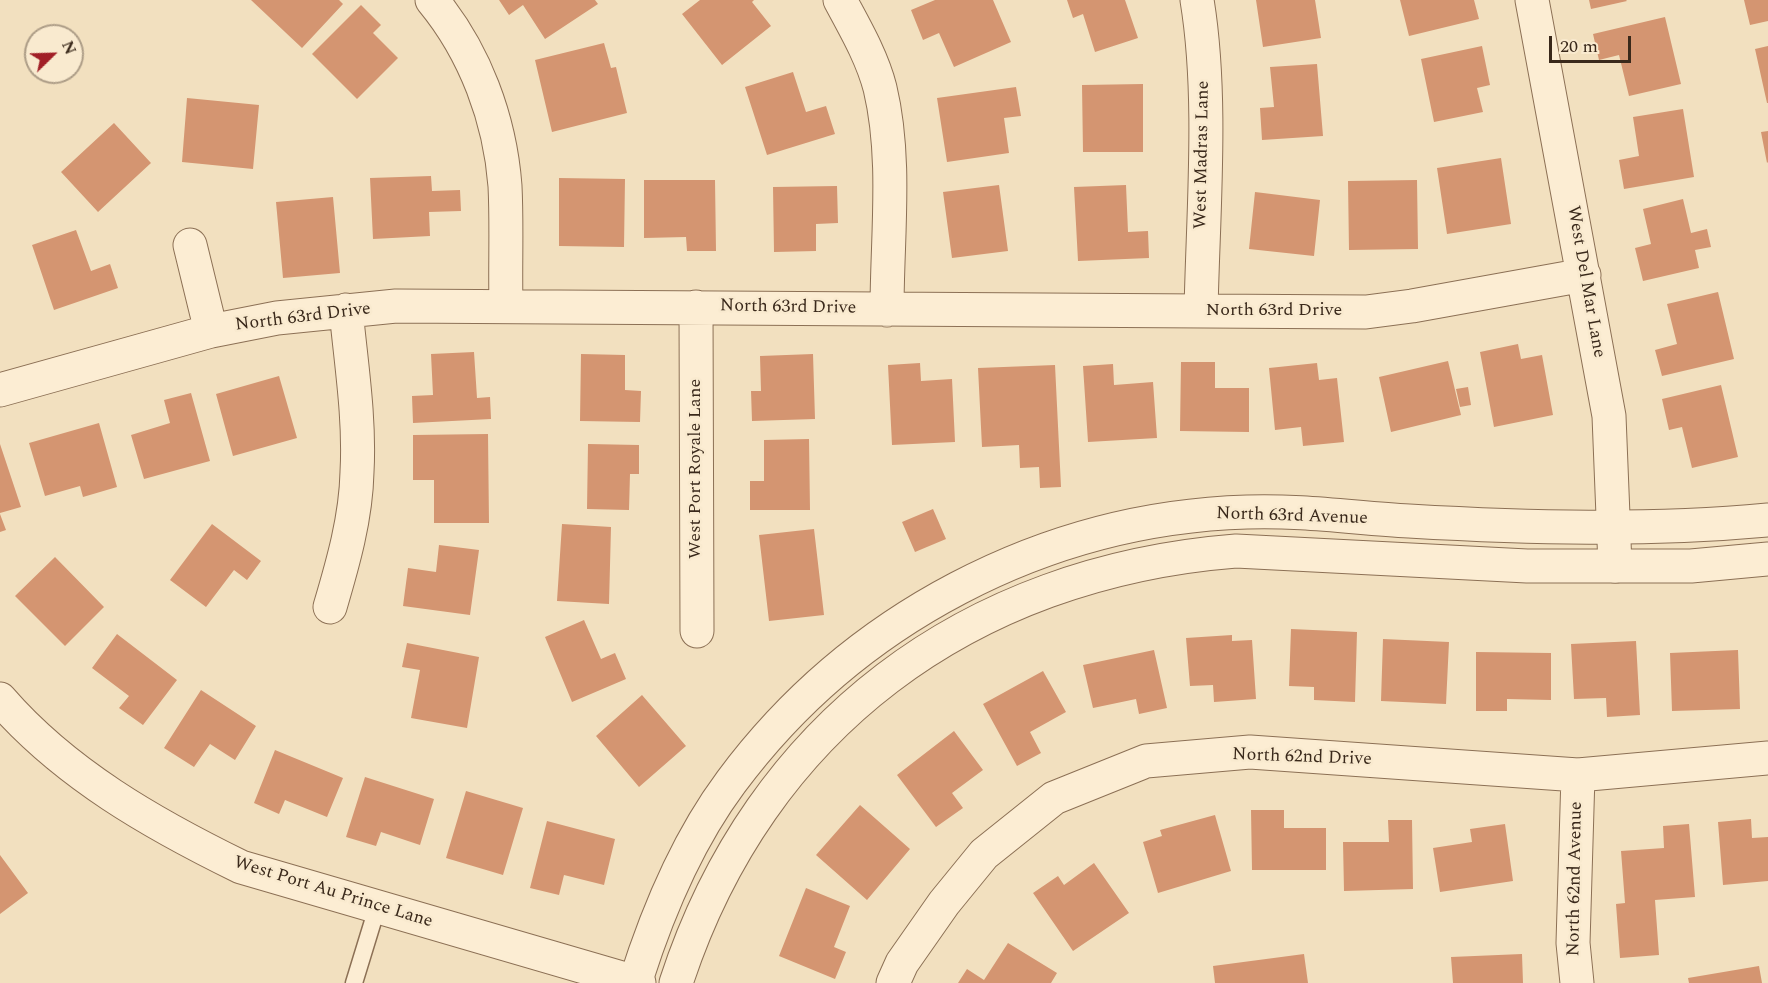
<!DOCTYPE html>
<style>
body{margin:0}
#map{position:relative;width:1768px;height:983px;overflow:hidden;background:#f2e0bf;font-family:Spectral,serif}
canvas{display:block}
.north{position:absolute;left:24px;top:24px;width:60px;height:60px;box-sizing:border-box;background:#f9eacf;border:2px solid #ad9d87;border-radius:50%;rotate:67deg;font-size:16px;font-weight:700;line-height:24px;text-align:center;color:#3a291b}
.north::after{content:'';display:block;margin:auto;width:21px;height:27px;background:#a11f27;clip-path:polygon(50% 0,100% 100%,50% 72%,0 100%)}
.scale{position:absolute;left:1549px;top:36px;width:82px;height:27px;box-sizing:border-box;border:3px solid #3a291b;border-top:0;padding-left:8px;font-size:18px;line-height:21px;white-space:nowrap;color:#3a291b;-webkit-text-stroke:4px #f9eacf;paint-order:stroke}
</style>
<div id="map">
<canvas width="1768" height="983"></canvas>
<div class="north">N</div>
<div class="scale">20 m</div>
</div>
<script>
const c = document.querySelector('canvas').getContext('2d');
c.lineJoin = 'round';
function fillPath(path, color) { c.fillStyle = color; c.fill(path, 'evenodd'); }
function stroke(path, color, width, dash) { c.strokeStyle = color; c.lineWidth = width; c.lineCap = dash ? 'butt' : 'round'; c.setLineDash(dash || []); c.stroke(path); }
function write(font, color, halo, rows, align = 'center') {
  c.font = font + ' Spectral,serif'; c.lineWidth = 5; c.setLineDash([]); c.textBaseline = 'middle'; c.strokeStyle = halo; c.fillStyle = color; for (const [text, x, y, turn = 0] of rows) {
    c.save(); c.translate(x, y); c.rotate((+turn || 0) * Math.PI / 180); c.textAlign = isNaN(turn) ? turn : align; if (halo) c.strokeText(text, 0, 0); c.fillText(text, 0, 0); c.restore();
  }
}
const building = new Path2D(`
 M251,0h88l4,4 -41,44z
 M499,0h96l3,4 -53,35 -22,-34 -14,10z
 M700,0h54l-2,2 19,24 -49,39 -40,-51z
 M935,0h58l18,42 -57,25 -15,-34 -16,7 -12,-30z
 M1067,0h58l13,38 -43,14 -12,-38 -10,4z
 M1256,0h59l6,38 -58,9z
 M1400,0h74l5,19 -70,17z
 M1589,0h37l1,1 -36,8z
 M1744,0h24v21l-18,4z
 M361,5l20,20 -8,8 25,25 -41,41 -45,-45z
 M1665,17l16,67 -52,12 -10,-41 -20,5 -6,-26z
 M604,43l7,25 5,-1 11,46 -75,19 -17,-72z
 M1482,46l8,39 -13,3 6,24 -49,10 -13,-63z
 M1768,46v57h-1l-12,-54z
 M1317,64l6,72 -61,4 -2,-32 14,-1 -4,-40z
 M793,72l13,40 20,-6 9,28 -68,21 -22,-68z
 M1143,84v68h-60l-1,-67z
 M1016,87l5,29 -17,2 5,35 -62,9 -10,-64z
 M187,98l72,7 -6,64 -71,-7z
 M1683,109l11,68 -70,12 -5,-29 20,-4 -6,-39z
 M114,123l37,40 -53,49 -37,-40z
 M1768,131v31l-1,1 -6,-31z
 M1501,158l10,66 -64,10 -10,-66z
 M431,176l1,15 28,-1 1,21 -32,1 1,24 -57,3 -3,-61z
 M559,178l66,1 -1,68 -65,-1z
 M644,180h71l1,71h-29l-1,-14 -42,1z
 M1417,180l1,69 -69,1 -1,-69z
 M999,185l9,66 -56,7 -9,-66z
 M1126,185l2,47 20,-1 1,27 -71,3 -4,-74z
 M837,186l1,37 -22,1v27l-42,1 -1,-65z
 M1255,192l65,8 -6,56 -65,-7z
 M333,197l7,76 -57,5 -7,-76z
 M1683,199l8,34 16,-4 4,18 -16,3 4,18 -56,13 -8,-33 16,-4 -8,-35z
 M76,230l15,41 19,-7 8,24 -64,22 -22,-65z
 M1718,292l16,67 -72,17 -7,-26 22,-6 -10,-40z
 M1518,344l3,15 21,-4 11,60 -59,12 -14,-75z
 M474,352l3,46 13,-1 1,22 -78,4 -1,-27 21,-1 -2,-41z
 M581,354l44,1v35l16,1 -1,31 -60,-1z
 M813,354l2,65 -63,2 -1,-30h10l-1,-35z
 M1448,361l13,54 -70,17 -12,-55z
 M1181,362h34v26h34v44l-69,-1z
 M920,363l1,18 31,-2 3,63 -63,3 -4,-80z
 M1317,363l2,17 18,-2 7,64 -41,4 -2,-19 -26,3 -6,-62z
 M1113,364l1,21 39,-3 4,56 -69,4 -5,-76z
 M1055,365l6,122 -21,1 -1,-21 -19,1 -1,-23 -37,2 -4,-79z
 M279,376l18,62 -64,18 -17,-62z
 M1721,385l17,72 -46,11 -10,-41 -13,3 -7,-31z
 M1468,387l3,18 -11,2 -4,-18z
 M191,393l19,68 -66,18 -13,-44 39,-12 -6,-23z
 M99,423l18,64 -34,10 -3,-11 -35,10 -16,-53z
 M488,434l1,89h-55v-43h-21v-45z
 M809,439l1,71h-60v-29h14v-41z
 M0,444l21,63 -21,6z
 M588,444l51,1v29h-9l-1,36 -42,-1z
 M933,509l13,30 -31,13 -13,-30z
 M0,514l6,16 -6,2z
 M212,524l49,37 -14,19 -13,-10 -28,37 -36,-27z
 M562,524l49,3 -2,77 -52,-3z
 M814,529l10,86 -55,6 -10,-86z
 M439,545l40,5 -9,65 -67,-9 5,-38 28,4z
 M55,557l49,50 -39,39 -50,-50z
 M584,620l17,39 14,-6 11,26 -54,23 -27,-65z
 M1291,629l66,3 -2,70 -41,-2v-13l-25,-1z
 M117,634l60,46 -34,45 -24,-17 10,-12 -37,-28z
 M1232,635v6l20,-1 4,59 -42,3 -1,-17 -23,1 -4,-48z
 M1383,639l66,3 -3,62 -65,-3z
 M1636,641l4,74 -33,2 -1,-19 -32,1 -3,-55z
 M407,643l72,14 -12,71 -56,-10 9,-48 -18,-3z
 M1154,650l13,58 -28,6 -3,-15 -43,9 -10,-43z
 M1738,650l2,59 -68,2 -2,-58z
 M1476,652l75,1v47l-44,-1v12h-31z
 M1043,671l23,41 -36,20 11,21 -24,13 -34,-62z
 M201,690l55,36 -21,34 -25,-16 -16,23 -30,-19z
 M642,695l44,51 -47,41 -43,-51z
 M954,731l29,39 -31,23 11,15 -27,19 -39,-52z
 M275,750l68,28 -16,39 -42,-17 -6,14 -25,-11z
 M365,777l69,22 -14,46 -39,-13 -5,14 -30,-9z
 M466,791l57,17 -20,67 -57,-17z
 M860,805l50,44 -43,51 -51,-45z
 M1251,810h33v18h42v42h-74z
 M1215,815l16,56 -73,22 -15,-51 19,-6 -2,-6z
 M1751,819l1,19 16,-1v44l-45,4 -5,-63z
 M1388,820h24l1,69 -69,2 -1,-49h46z
 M547,821l68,18 -11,46 -40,-10 -5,20 -29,-7z
 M1505,824l8,57 -73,11 -7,-44 39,-6 -2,-13z
 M1689,824l6,73 -40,3 4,55 -39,3 -4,-54 9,-1 -4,-52 43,-3 -1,-22z
 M0,855l28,38 -28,21z
 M1094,863l35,50 -56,38 -40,-58 25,-17 6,9z
 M806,888l44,18 -16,41 12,5 -11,27 -56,-23z
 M1008,943l49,30 -6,10h-93l9,-14 17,11z
 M1304,954l4,29h-93l-2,-17z
 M1522,954l1,29h-70l-2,-26z
 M1759,966l3,17h-73l-1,-5z`);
const service = new Path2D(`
 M354,983l23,-75`);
const minor = new Path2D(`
 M432,0c43,52 68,119 73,186 2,40 0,81 1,120
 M840,0c15,28 32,57 40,88 17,71 7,149 7,222
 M1197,0c16,97 6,212 4,311
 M1532,0l77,416 6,150
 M190,245l21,86
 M696,307l1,324
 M0,390l211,-59 66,-13 119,-12 970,6 46,-6 172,-31
 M330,607c13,-44 26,-89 27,-135 3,-54 -6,-109 -11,-162
 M0,699c65,75 153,125 241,168l398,116
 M893,983l9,-20 42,-60 40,-49 70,-56 92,-37 104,-9 328,23 190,-17
 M1577,983l-4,-40 5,-168`);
const tertiary = new Path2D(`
 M635,983c22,-70 52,-142 96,-201 121,-163 313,-264 516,-270 53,-2 109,6 162,9 120,7 240,10 359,-1
 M676,983c84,-258 293,-411 560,-432l291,15h164l77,-7`);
const streetNames = [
 ["West Madras Lane",1203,155,-89],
 ["West Del Mar Lane",1585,282,80],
 ["North 63rd Drive",788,308,1],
 ["North 63rd Drive",1274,311],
 ["North 63rd Drive",303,318,-7],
 ["West Port Royale Lane",696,469,-90],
 ["North 63rd Avenue",1292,517,2],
 ["North 62nd Drive",1302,758,2],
 ["North 62nd Avenue",1576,879,-89],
 ["West Port Au Prince Lane",333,893,17]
];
fillPath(building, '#d49571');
stroke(service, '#8c7055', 19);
stroke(minor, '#8c7055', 35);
stroke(tertiary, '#8c7055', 35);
stroke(service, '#fcedd3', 16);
stroke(minor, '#fcedd3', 33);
stroke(tertiary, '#fcedd3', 33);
write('18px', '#3a291b', '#f9eacf', streetNames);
</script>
